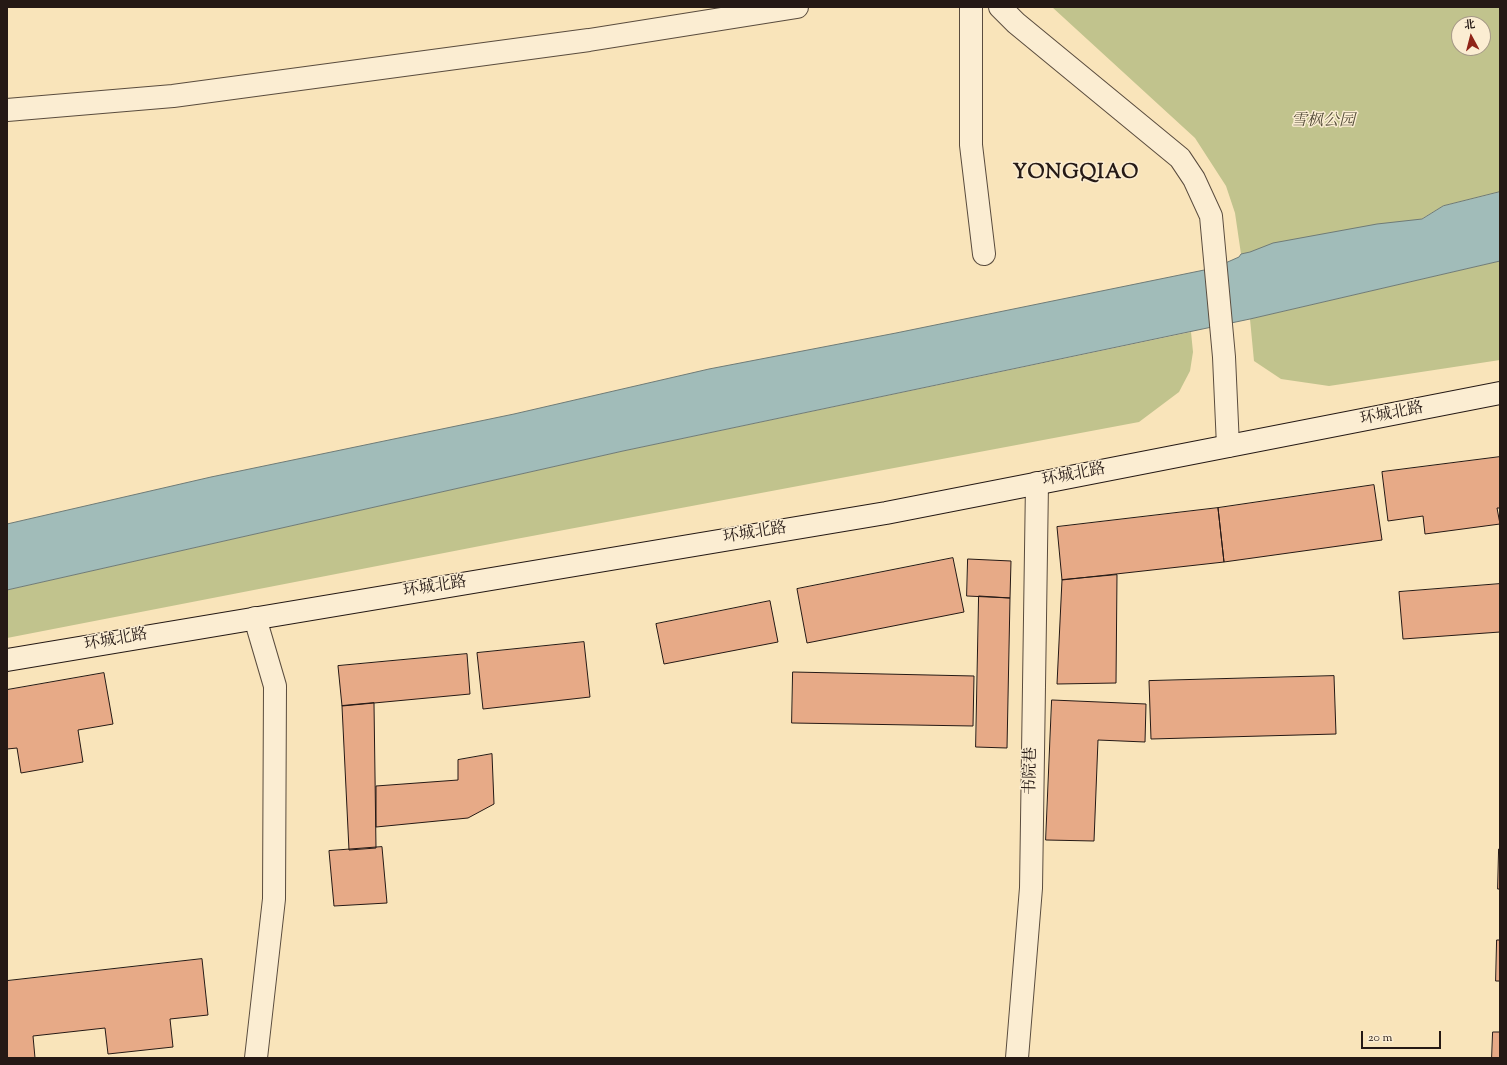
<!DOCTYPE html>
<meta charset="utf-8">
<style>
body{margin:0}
#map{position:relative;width:1507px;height:1065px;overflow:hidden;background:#f9e4ba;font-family:"Sorts Mill Goudy","Noto Serif SC",serif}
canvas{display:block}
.frame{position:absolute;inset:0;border:8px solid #251915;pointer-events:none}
.north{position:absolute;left:1451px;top:16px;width:40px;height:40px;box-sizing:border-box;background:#fbedd2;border:1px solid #a59886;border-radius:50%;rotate:353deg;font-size:11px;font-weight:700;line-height:16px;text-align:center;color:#251915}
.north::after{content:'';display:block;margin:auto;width:14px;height:18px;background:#8f2418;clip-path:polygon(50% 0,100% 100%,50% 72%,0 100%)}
.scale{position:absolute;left:1361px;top:1031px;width:80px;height:18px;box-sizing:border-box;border:2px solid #251915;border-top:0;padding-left:5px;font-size:12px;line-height:14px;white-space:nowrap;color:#251915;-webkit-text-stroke:3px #fbedd2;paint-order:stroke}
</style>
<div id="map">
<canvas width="1507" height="1065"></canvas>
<div class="frame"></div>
<div class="north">北</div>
<div class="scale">20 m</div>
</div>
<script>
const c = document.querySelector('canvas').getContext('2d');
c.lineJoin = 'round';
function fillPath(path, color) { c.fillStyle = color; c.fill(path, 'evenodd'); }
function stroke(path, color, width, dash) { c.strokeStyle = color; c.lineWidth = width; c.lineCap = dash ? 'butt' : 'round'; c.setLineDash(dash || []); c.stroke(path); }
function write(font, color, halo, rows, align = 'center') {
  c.font = font + ' "Sorts Mill Goudy","Noto Serif SC",serif'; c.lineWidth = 3; c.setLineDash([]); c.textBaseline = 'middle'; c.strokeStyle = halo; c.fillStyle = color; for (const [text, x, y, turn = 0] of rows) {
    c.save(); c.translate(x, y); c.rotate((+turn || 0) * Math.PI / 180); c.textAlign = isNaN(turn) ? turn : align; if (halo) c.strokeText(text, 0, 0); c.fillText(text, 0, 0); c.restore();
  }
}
const green = new Path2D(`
 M1052,7h448v185l-57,14 -30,18 -172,30 -6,-41 -9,-27 -31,-48zM1459,24h24v24h-24z
 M1500,261v99l-171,26 -48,-7 -27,-18 -4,-42z
 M1191,332l2,20 -3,19 -11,21 -40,30 -623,117 -509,99v-48l616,-139z`);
const water = new Path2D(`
 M1500,192v69l-250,58 -627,132 -616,139v-66l204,-47 303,-63 195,-45 187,-36 318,-65 25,-11 2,-3 9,-2 23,-9 104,-19 45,-5 21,-13z`);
const building = new Path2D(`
 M1500,457v51h-3l3,16 -75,10 -2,-18 -35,5 -6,-49z
 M1374,485l8,55 -158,22 -6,-54z
 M1218,508l6,54 -162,18 -5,-53z
 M953,558l11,54 -157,31 -10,-54z
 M968,559l43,2 -1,37 -43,-2z
 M1117,575l-1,108 -59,1 5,-104z
 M1500,584v48l-97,7 -4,-47z
 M979,596l31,2 -3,150 -31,-1z
 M770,601l8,41 -114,22 -8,-40z
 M584,642l6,55 -107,12 -6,-56z
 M467,654l3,40 -128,12 -4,-40z
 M793,672l181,4 -1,50 -181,-3z
 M104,673l9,51 -35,6 5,32 -62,11 -4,-25 -10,1v-59z
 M1334,676l2,58 -185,5 -2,-58z
 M1052,700l94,4 -1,38 -47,-2 -4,101 -48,-1z
 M374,703l2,145 -27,2 -7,-144z
 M492,754l2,50 -26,14 -92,9v-41l82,-6v-20z
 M382,847l5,56 -53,3 -5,-55z
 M1499,849h1v40h-2z
 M1497,940h3v41h-4z
 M202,959l6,56 -38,4 3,28 -65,7 -3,-26 -72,8 2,22h-28v-77z
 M1493,1032h7v26h-8z`);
const street = new Path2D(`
 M971,7v138l13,109
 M1000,7l16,16 164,135 14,21 17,37 13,141 4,89
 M7,110l166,-14 416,-56 208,-33
 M255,618l20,68 -1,213 -18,159
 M1017,1058l14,-170 6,-405`);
const secondary = new Path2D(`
 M7,660l879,-147 614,-120`);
const parkNames = [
 ["雪枫公园",1323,122]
];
const streetNames = [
 ["环城北路",1392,415,-11],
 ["环城北路",1074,476,-11],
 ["环城北路",755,534,-9],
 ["环城北路",435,588,-9],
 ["环城北路",116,641,-10],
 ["书院巷",1032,771,-89]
];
const districtNames = [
 ["YONGQIAO",1076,175]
];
fillPath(green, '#c1c38d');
fillPath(water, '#a1bcb9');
stroke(water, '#6f7b77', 1);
fillPath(building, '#e7aa87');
stroke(building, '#251915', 1);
stroke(street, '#5a4c3e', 24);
stroke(secondary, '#251915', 24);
stroke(street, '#fbedd2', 22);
stroke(secondary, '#fbedd2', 22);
write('italic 16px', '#544c39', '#fbedd2', parkNames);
write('16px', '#251915', '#fbedd2', streetNames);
c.letterSpacing = '1px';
write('bold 20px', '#251915', '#fbedd2', districtNames);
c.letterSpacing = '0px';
</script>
